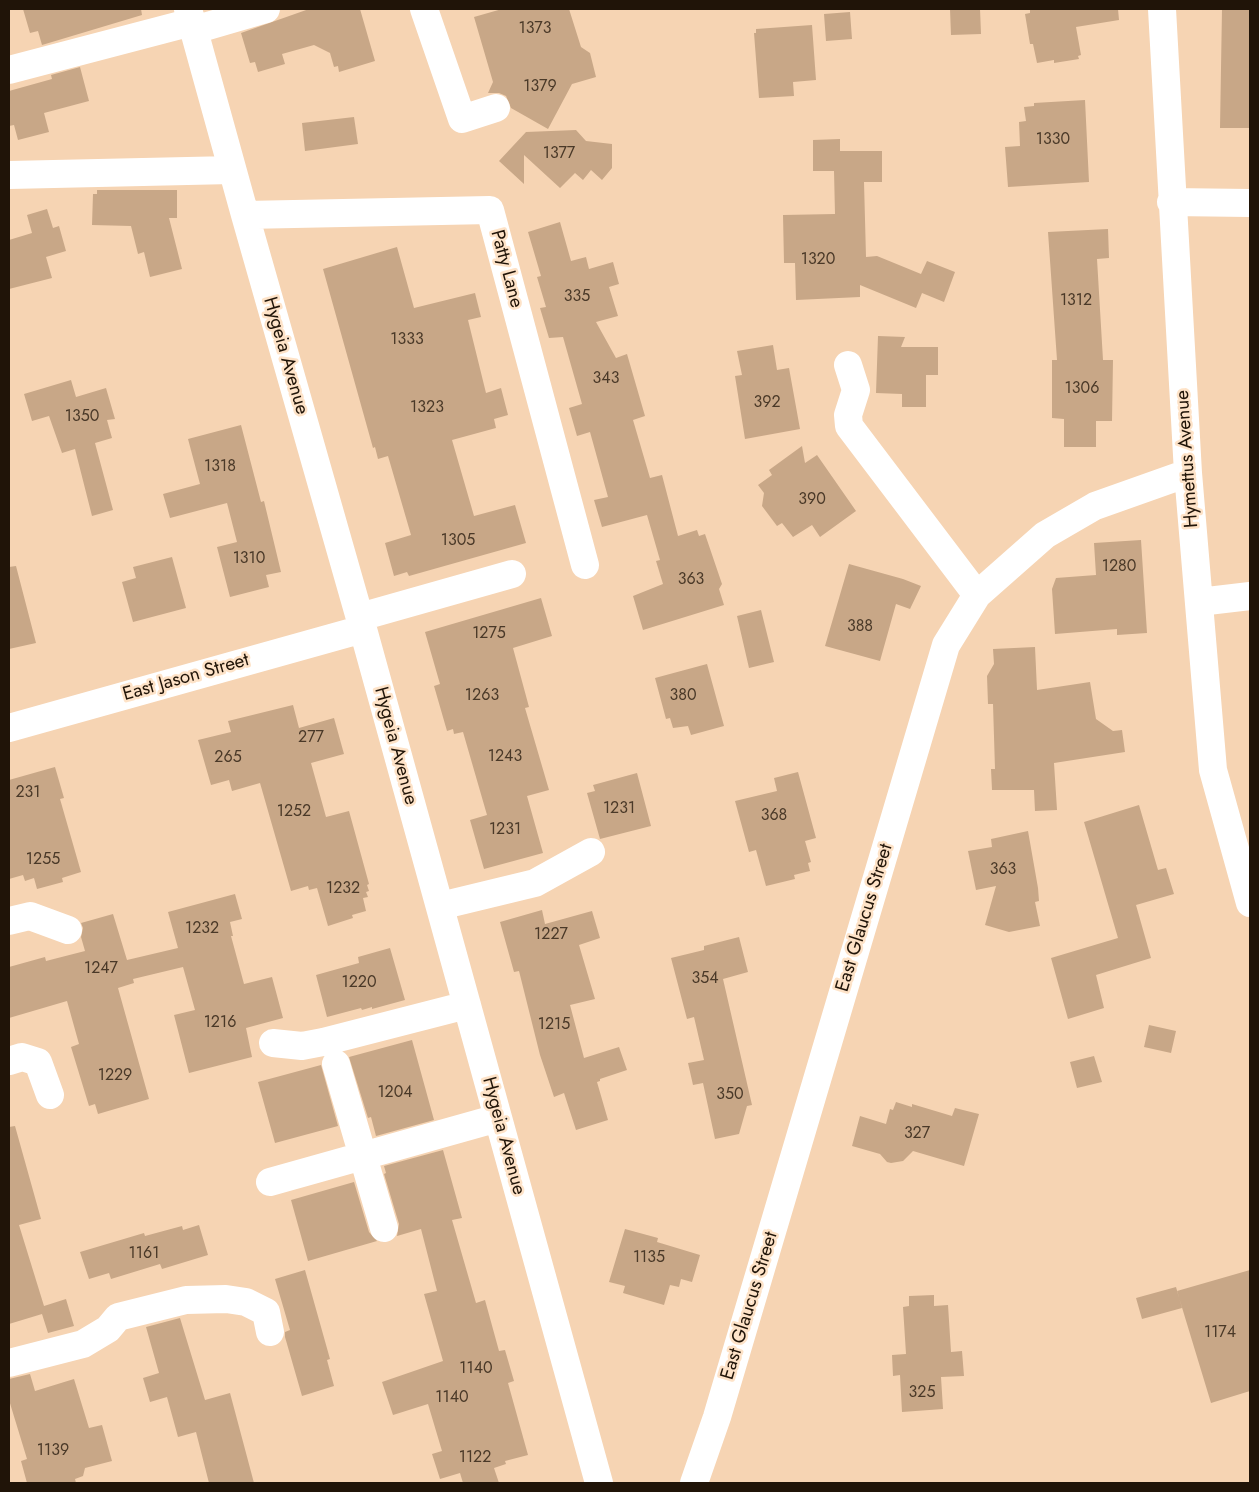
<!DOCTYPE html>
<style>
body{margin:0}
#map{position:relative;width:1259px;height:1492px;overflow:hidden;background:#f6d4b3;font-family:Jost,sans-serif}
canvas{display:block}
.frame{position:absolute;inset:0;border:10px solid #201408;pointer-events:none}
</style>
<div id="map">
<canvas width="1259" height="1492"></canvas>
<div class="frame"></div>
</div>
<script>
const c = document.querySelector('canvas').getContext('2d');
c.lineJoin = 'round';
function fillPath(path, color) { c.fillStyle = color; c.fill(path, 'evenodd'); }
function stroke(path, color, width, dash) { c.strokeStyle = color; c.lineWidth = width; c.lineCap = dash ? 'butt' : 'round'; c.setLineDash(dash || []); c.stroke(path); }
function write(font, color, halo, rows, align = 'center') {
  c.font = font + ' Jost,sans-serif'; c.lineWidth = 5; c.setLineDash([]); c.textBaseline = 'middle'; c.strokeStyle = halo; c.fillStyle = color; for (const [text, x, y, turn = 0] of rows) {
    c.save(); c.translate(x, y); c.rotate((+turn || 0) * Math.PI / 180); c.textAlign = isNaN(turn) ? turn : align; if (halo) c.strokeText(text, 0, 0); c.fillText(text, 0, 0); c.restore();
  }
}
const building = new Path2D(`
 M23,9h118l1,6 -100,30 -4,-14 -8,2z
 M309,9h51l15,52 -36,11 -1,-6 -4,1 -4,-14 -16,-8 -32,9 3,10 -27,8 -3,-10 -5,1 -9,-30z
 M502,9h67l12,38 9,6 6,24 -24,7 -24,45 -37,-21 -5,-12 -7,-3h-11l5,-11 -19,-65z
 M950,9h30l1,25 -30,1z
 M1030,9h88l1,11 -43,7 5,28 -3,1 1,3 -25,4v-3l-17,3 -4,-19h-3l-5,-30 5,-1z
 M1222,9h28v119h-30z
 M850,12l2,27 -26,2 -2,-27z
 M812,25l4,55 -23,2 1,14 -35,2 -5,-65h2v-4z
 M80,67l9,34 -45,12 5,19 -31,8 -4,-15 -5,1v-35l43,-12 -1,-4z
 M1085,100l4,82 -81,5 -3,-40 15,-1 -1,-24 7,-1 -2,-14 10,-1v-3z
 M354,117l4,27 -53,7 -3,-28z
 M576,130l10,11 26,3v24l-10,12 -11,-10 -8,10 -8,-7 -15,15 -36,-33v29l-25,-23 27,-29z
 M840,139v12h42v31h-18l2,75 11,-1 44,18 6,-13 28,11 -11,30 -22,-9 -6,15 -56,-23v12l-64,3 -1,-37h-11l-1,-48 52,-1 -1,-43h-21v-31z
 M97,190h80v28h-8l13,51 -32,8 -6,-25 -6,2 -7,-28 -39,-1 1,-31h4z
 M47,209l6,19 6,-2 7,25 -20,6 6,21 -43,11v-49l23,-7 -5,-18z
 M560,222l11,39 15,-4 3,12 24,-7 6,22 -10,3 9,29 -22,6 20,36 11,-4 18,62 -12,4 17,58 12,-3 16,61 19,-6 2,6 6,-2 17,50 -3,5 5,16 -81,25 -10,-34 30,-12 -7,-23 4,-1 -13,-45 -45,12 -8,-27 14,-3 -18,-65 -13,4 -8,-28 13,-4 -19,-67 -14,1 -9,-30 6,-1 -9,-30 4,-1 -13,-44z
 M1108,229l1,29 -12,1 6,101h10l-1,61h-16v26h-32v-28l-12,-1v-58h5l-9,-128z
 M397,247l17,61 61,-15 6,24 -13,3 18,73 15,-5 7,27 -14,4 2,9 -44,12 22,76 41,-11 11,38 -117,33 -2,-4 -13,4 -9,-33 26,-8 -23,-79 -10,3 -3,-12 -2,1 -50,-179z
 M878,336l27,1 -4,10h37v28h-12v32h-24v-13l-26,-1z
 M773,345l4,25 12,-2 11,61 -55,10 -10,-63 7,-1 -5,-24z
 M71,380l5,17 30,-9 9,31 -8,1 5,18 -17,5 18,67 -21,6 -17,-67 -13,4 -13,-37 -17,5 -8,-27z
 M241,425l20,77 3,-1 17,71 -15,3 3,12 -39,10 -13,-50 20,-5 -10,-39 -57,15 -7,-24 37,-10 -12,-45z
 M802,446l3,17 12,-8 39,56 -36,26 -8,-12 -19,12 -11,-14 -5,3 -15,-20 2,-13 -6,-8 14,-10 -3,-5z
 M1141,540l6,93 -30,2v-6l-62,5 -3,-45 4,-11 40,-3 -2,-32z
 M172,557l14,51 -53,14 -11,-40 14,-4 -3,-11z
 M849,564l54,15 18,7 -11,23 -14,-5 -16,57 -55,-15z
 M16,566l20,77 -27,6v-82z
 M541,598l11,38 -39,12 16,59 -4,1 24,82 -22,6 16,57 -59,16 -14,-49 17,-5 -24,-83 -9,2 -1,-5 -6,2 -13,-45 6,-2 -15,-52z
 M761,610l13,52 -25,6 -12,-52z
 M1035,647l2,43 53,-8 6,37 17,12 9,-1 3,22 -71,11 3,47 -22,1 -1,-21h-42l-1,-21h4l-2,-65h-5l-1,-28 7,-12 -1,-15z
 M707,664l17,62 -33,9 -3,-9 -15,2 -3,-10 -4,1 -11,-41z
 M293,705l6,23 35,-10 10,36 -33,9 15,54 23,-6 20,73 -2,1 2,6 -3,1 2,5 -5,1 3,13 -14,4 1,3 -25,8 -11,-38 -8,2 -1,-4 -17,5 -31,-108 -28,8 -3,-11 -18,5 -13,-45 33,-8 -3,-11z
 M55,767l9,31 -4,1 21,73 -19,6 1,4 -26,7 -3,-11 -9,3 -2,-6 -14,4v-99z
 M798,772l18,66 -11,3 6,21 -3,1 2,8 -16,4 1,4 -29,7 -10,-36 -7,2 -14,-51 42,-10 -3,-13z
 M637,773l14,53 -51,13 -13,-46 8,-2 -2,-6z
 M1139,805l19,65 8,-2 8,26 -38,11 15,53 -55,17 8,33 -36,11 -17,-61 67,-20 -34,-116z
 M1028,831l10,57 1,13 -4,1 5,24 -31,6 -24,-7 11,-39 -20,4 -8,-39 24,-4 -1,-8z
 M235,894l7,25 -12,3 3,14h-2l13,48 28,-7 11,41 -37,10 6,29 -63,16 -15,-58 21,-5 -12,-43 -50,12 1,4 -16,5 31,111 -51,15 -3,-10 -6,2 -18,-59 8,-3 -12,-43 -58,17v-51l36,-10 1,4 39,-10 -4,-14 2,-9 -2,-5 32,-9 14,46 51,-12 -10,-36z
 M542,910l3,14 47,-13 8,27 -21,7 16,54 -25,6 14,53 35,-11 8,23 -27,9v2l-3,1 11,38 -32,10 -12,-37 -10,4 -14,-42 -21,-84 -5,1 -14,-50z
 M739,937l9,35 -25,7 29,126 -5,1 -8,28 -24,5 -12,-56 -10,2 -5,-22 16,-3 -10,-43 -7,2 -16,-61 33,-8v-4z
 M390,948l15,52 -33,9v-2l-10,3 -1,-2 -34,9 -11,-42 43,-12 -1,-6z
 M1149,1025l27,6 -5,22 -27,-6z
 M412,1040l22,80 -58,16 -5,-19 -3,1 -19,-61z
 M1094,1056l8,26 -25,6 -7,-26z
 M321,1065l17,61 -63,17 -17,-61z
 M896,1102l16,5v-3l40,12 3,-8 24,6 -15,52 -51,-15 -10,10 -12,2 -4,-1 -7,-8 -28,-8 8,-30 26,8 4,-15 3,1z
 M15,1126l26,93 -22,6 25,81 22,-7 8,27 -26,7 -6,-19 -33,10v-197z
 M443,1150l19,68 -10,2 24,83 9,-3 14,51 6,-1 9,31 -6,2 20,72 -23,6 1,3 -12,4 5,15h-36l-3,-10 -20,6 -8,-25 10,-3 -14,-47 -35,11 -11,-33 61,-21 -19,-67 13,-3 -16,-62 -24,7 2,-12 -15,-50 2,-1 -2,-7z
 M354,1182l15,50 8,9 -69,20 -17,-61z
 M199,1225l9,30 -46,14 -2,-5 -49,15 -2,-6 -20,6 -9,-27 64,-19 1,3 37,-10 1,4z
 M625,1229l33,9 -1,4 43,13 -8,27 -11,-3 -2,8 -9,-2 -6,20 -41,-12 2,-7 -16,-4z
 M305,1270l25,89 -3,1 7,26 -32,10 -17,-59v-5l5,-2 -15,-51z
 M1250,1270v121l-39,12 -34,-112z
 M1176,1287l6,21 -40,11 -6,-21z
 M934,1295v11l14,-1 3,47 11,-1 2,25 -23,1 2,32 -41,3 -2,-37 -7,1 -1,-21 14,-1 -3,-47 6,-1v-10z
 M180,1318l25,82 25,-7 24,90h-45l-13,-51 -18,5 -11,-40 -17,5 -7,-24 16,-5 -13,-46z
 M30,1374l5,17 39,-12 15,49 13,-3 10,36 -27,7 -2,8 -8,3 1,4h-49l-6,-22 6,-2 -18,-59v-21z`);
const minor = new Path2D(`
 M188,9l57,206 118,414 236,854
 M424,9l38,110 34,-11
 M1162,9l26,464 25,297 37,133
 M194,30l72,-21
 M9,70l183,-48
 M9,175l223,-5
 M1171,202l79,1
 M245,215l245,-5 95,355
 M848,365l8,25 -8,25 1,11 128,169
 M1199,602l51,-6
 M360,617l152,-43
 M9,728l354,-99
 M440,906l95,-23 56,-31
 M9,921l21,-5 38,14
 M273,1043l29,3 21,-4 144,-37
 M9,1061l13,-4 16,5 12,33
 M336,1064l48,164
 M270,1182l228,-64
 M9,1363l74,-19 25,-15 10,-12 68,-17 40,-1 20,3 20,10 4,20
 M694,1483l23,-66 229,-772 31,-50 68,-60 50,-29 93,-33`);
const numberNames = [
 ["1373",535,29],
 ["1379",540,87],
 ["1330",1053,140],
 ["1377",559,154],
 ["1320",818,260],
 ["335",577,297],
 ["1312",1076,301],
 ["1333",407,340],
 ["343",606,379],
 ["1306",1082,389],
 ["392",767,403],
 ["1323",427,408],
 ["1350",82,417],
 ["1318",220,467],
 ["390",812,500],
 ["1305",458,541],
 ["1310",249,559],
 ["1280",1119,567],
 ["363",691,580],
 ["388",860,627],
 ["1275",489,634],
 ["1263",482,696],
 ["380",683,696],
 ["277",311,738],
 ["1243",505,757],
 ["265",228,758],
 ["231",28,793],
 ["1231",619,809],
 ["1252",294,812],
 ["368",774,816],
 ["1231",505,830],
 ["1255",43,860],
 ["363",1003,870],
 ["1232",343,889],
 ["1232",202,929],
 ["1227",551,935],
 ["1247",101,969],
 ["354",705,979],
 ["1220",359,983],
 ["1216",220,1023],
 ["1215",554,1025],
 ["1229",115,1076],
 ["1204",395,1093],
 ["350",730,1095],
 ["327",917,1134],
 ["1161",144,1254],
 ["1135",649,1258],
 ["1174",1220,1333],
 ["1140",476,1369],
 ["325",922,1393],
 ["1140",452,1398],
 ["1139",53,1451],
 ["1122",475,1458]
];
const streetNames = [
 ["Patty Lane",506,269,75],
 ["Hygeia Avenue",285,356,74],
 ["Hymettus Avenue",1188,459,-94],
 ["East Jason Street",186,678,-16],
 ["Hygeia Avenue",395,746,75],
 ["East Glaucus Street",865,918,-73],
 ["Hygeia Avenue",503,1136,75],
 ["East Glaucus Street",750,1306,-73]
];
fillPath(building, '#c8a787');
stroke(minor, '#fff', 28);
write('16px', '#4a3928', null, numberNames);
write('19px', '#201408', '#fee3c8', streetNames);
</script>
